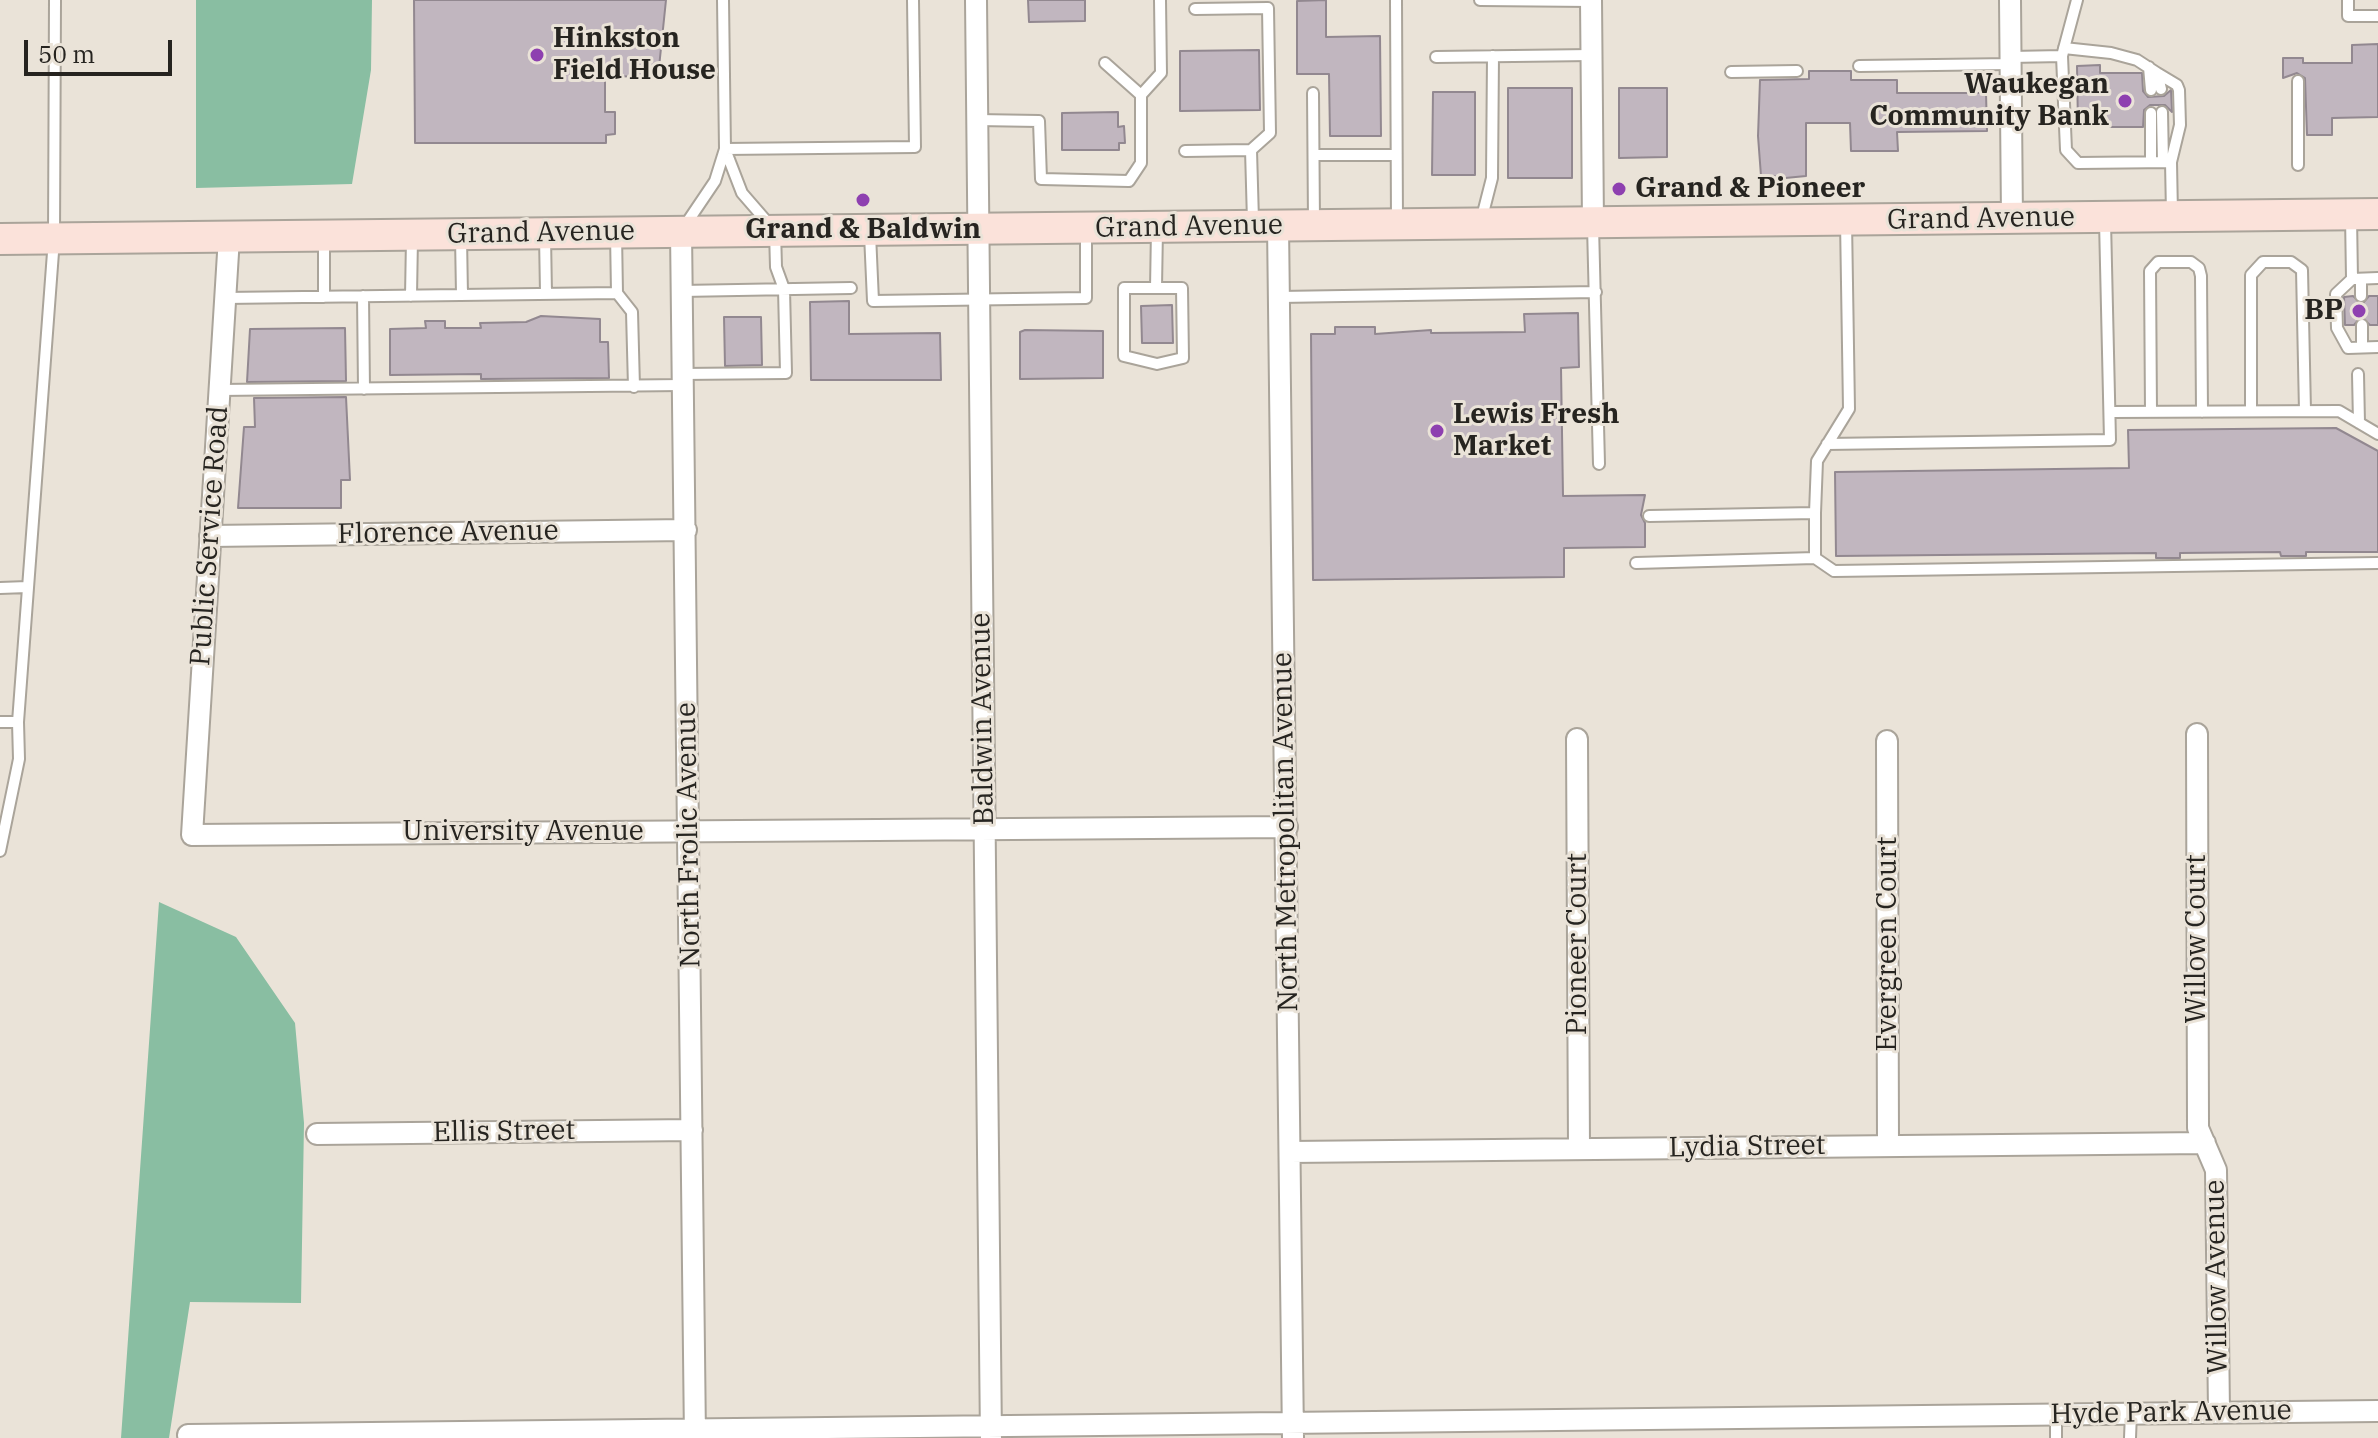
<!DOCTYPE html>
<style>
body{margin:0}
#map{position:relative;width:2378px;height:1438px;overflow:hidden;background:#eae3d8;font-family:"IBM Plex Serif",serif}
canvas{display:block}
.scale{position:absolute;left:24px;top:40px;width:148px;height:36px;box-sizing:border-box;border:4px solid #262420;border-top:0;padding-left:10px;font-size:24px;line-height:28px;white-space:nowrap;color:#262420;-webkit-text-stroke:6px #eae3d8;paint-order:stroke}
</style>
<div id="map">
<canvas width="2378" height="1438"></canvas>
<div class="scale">50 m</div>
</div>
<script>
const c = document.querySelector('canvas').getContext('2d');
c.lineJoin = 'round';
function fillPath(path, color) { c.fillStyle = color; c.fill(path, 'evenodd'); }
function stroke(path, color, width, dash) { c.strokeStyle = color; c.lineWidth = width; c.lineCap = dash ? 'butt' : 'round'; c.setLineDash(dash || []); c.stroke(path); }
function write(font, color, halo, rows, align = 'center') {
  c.font = font + ' "IBM Plex Serif",serif'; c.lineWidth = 6; c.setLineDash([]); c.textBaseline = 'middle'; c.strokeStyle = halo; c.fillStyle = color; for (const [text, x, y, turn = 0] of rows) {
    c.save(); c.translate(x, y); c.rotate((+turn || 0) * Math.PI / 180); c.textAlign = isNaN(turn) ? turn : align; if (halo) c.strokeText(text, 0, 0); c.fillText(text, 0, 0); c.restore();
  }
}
const forest = new Path2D(`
 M196,0h176l-1,70 -19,114 -156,4z
 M159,902l77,35 59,86 9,100 -3,180 -111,-1 -21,136h-48z`);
const building = new Path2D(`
 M414,0h252l-8,77 -53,-1v36h10v22l-9,1v8h-191z
 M1028,0h57v21l-56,1z
 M1326,0v37l54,-1 1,100h-51l-1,-62h-32v-73z
 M2378,44v73l-46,1v17h-25l-2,-57 -8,-5 -14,5v-20h20v5h49v-18z
 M1259,50l1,60 -80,1v-60z
 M2100,65v8h42l1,18 5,6 16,-1 7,-6 1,22 -7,-7h-15l-6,5 -1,17h-65l-1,-61z
 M1809,71h42v9h46v13h89l1,38 -90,1 1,19h-47l-1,-28h-44v53l-31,3v-3h-14l-3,-40 2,-56 49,-1z
 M1508,88h64v90h-64z
 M1619,88h48v69l-48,1z
 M1433,92h42v83h-43z
 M1118,112v15l6,-1 1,17h-6v7h-57v-37z
 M2353,296l9,8 7,-8h9v29h-8l-9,-8 -7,8h-9l-1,-28z
 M849,301v33l91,-1 1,47h-130l-1,-78z
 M1172,305l1,38h-31l-1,-37z
 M1578,313l1,54 -18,1 2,128 82,-1 -4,20 4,8v24l-81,1v29l-251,3 -2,-246h24v-7h40v7l56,-4v3l94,-1 -1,-18z
 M541,316l59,3v23h8l1,36 -128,1v-5l-91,1v-46l36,-1 -1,-7h20v7h36l-1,-5 46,-1z
 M724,317h37l1,48 -37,1z
 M345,328l1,53 -99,1 3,-53z
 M1025,330l78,1v47l-83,1v-47z
 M346,397l4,83h-9v28h-103l6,-81h11l-1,-29z
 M2336,428l42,23v101h-72v4h-25l-1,-4 -100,1v5h-24v-5l-320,3 -1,-84 294,-4 -1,-38z`);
const service = new Path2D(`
 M1396,0l1,223
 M1480,0l111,1
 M2077,0l-15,56 4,94 12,13 93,-1
 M2348,0v16h30
 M1195,9l73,-1 2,125 -19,17 2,71
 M2064,48l47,5 26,7 20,13 4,16
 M1436,57l155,-2
 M2011,57l51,-1
 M1105,63l36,32
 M1859,66l152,-2
 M2149,67l2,23
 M1731,72l66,-1
 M2157,73l20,12 2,5 1,35 -9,37 1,52
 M2298,81v84
 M1313,93l1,130
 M2162,112l1,50
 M2151,113v49
 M977,120l62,1 2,58 88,2 12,-18v-68l20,-22 -1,-73
 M725,149l190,-2 -2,-147
 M1185,151l66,-1
 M1314,155h82
 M2351,216l1,63 26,-1
 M1481,221l11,-43 1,-122
 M1593,226l6,238
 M684,227l31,-46 10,-32 -2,-149
 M870,234l3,67 213,-3v-68
 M545,236l1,58
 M461,237l1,58
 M2352,279l-16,15 1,34 11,20 30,-1
 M2361,279v17
 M1124,288h58l1,70 -26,6 -33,-8z
 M1156,288l1,-59
 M681,291l170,-3
 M617,293l15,19 2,75
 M363,296l1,93
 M411,296l1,-58
 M324,297v-58
 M1280,297l316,-5
 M225,298l392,-5 -1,-59
 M2362,325v22
 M682,374l104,-1 -2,-84 -8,-22 -1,-36 -33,-38 -17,-44
 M2358,374l1,49
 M219,390l463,-5
 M2251,411v-136l12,-13h28l11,8 3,141
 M2111,412l228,-1 39,23
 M2151,412l-1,-141 8,-9h33l8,6 2,8 1,136
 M1827,444l283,-4 -5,-219
 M1815,513v45l19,13 544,-8
 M1649,516l166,-3 2,-52 32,-52 -3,-188
 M1636,563l179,-5
 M0,588l27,-1
 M0,722h18
 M0,851l19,-92 -1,-37 36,-483 1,-239
 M2056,1414v24
 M2130,1438l1,-25`);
const minor = new Path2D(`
 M976,0l15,1438
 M1591,0l2,223
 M2010,0l2,219
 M1278,226l15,1212
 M681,231l14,1207
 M229,237l-37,598 1095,-8
 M210,536l476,-6
 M2197,734l1,394 18,42 3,242
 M1577,739l2,410
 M1887,741l1,405
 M317,1134l375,-4
 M1290,1152l915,-9
 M188,1435l2190,-24`);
const secondary = new Path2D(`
 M0,239l2378,-25`);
const markers = [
 [537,55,8,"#8e40b0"],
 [2125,101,8,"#8e40b0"],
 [1619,189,8,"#8e40b0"],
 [863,200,8,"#8e40b0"],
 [2359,311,8,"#8e40b0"],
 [1437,431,8,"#8e40b0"]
];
const poiNames = [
 ["Hinkston",553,39],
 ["Field House",553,71],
 ["Waukegan",2109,85,"right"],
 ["Community Bank",2109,117,"right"],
 ["Grand & Pioneer",1635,189],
 ["Grand & Baldwin",863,230,"center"],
 ["BP",2343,311,"right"],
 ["Lewis Fresh",1453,415],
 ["Market",1453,447]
];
const streetNames = [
 ["Grand Avenue",1981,219,-1],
 ["Grand Avenue",1189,227,-1],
 ["Grand Avenue",541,233,-1],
 ["Florence Avenue",448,533,-1],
 ["Public Service Road",210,536,-86],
 ["Baldwin Avenue",983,719,-91],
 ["University Avenue",523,832],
 ["North Metropolitan Avenue",1286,832,-91],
 ["North Frolic Avenue",689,835,-91],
 ["Willow Court",2197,939,-90],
 ["Pioneer Court",1578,944,-90],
 ["Evergreen Court",1888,944,-90],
 ["Ellis Street",504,1132,-1],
 ["Lydia Street",1747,1147,-1],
 ["Willow Avenue",2217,1277,-91],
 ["Hyde Park Avenue",2171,1413,-1]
];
fillPath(forest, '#89bea2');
fillPath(building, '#c1b6bf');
stroke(building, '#928890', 2);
stroke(service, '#aaa49a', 14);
stroke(minor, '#aaa49a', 24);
stroke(secondary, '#aaa49a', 34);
stroke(service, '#fff', 10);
stroke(minor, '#fff', 20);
stroke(secondary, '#fbe2da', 30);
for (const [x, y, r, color] of markers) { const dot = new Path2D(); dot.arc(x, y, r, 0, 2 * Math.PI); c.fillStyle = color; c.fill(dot); stroke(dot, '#eae3d8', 3); }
write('bold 28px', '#262420', '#eae3d8', poiNames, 'left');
write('28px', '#262420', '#eae3d8', streetNames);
</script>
